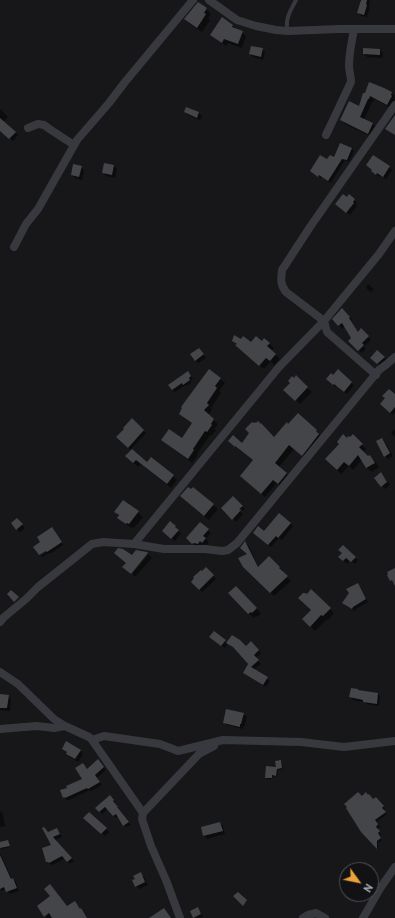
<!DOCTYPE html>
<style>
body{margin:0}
#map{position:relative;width:395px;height:918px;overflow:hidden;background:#171719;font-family:"PT Sans",sans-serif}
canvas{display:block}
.north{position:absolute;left:339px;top:862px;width:40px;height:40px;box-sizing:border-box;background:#121214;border:1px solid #4e5156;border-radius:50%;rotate:123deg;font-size:11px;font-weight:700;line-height:16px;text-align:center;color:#a9afb8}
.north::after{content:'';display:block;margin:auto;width:14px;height:18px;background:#eda13a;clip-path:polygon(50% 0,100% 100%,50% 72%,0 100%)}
</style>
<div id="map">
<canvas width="395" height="918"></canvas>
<div class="north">N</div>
</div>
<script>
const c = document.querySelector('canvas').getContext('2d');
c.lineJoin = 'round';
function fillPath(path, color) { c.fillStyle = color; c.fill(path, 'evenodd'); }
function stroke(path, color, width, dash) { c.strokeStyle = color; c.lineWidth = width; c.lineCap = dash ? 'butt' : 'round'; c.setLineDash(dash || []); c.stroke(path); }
const shadow = new Path2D(`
 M360,0h10l-1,7 1,1 -3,9 -6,-1 -3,-3 3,-10z
 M206,9l5,5 -3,4 2,2 -8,12 -12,-8 -4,-5z
 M222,18l11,8 4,4 5,2 4,4 -4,12 -14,-5 -2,3 -10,-7 -5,-4z
 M262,49l3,3 -2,8 -10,-3 -3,-3z
 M364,49l16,1 3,3 -1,5 -15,-1 -3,-3z
 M392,93l3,3 -1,3 1,1 -4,8 -17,-9 -1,3h-1l-8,18 9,4 3,4 -4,9 -27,-13 -4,-4 18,-13 6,-12z
 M0,109l8,8 -5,5 15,13 -5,6 -13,-11z
 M185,112l14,1 3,3 -2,4 -12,-5z
 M352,149l2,2 -5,11 -4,-2 -14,23 -9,-7 -1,2 -7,-5 14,-13 6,-1z
 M114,166l3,3 -2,9 -9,-2 -3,-3z
 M81,167l3,3 -2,10 -7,-2 -3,-3z
 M389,167l3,3 -6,9 -5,-4 -1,2 -5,-3z
 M354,200l3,3 -1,2 1,1 -7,9 -11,-8z
 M368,284l6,5 -3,3 -5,-4z
 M345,312l7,8 -1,1 7,11 3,-2 10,10 -7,6 2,3 -4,4 -13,-12 4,-3 -8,-12 -3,3 -8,-10z
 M264,339l10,9 -3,3 9,8 -6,6 -3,-4 -7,8 -23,-19 -8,-9 8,-1 10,4 11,-2z
 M202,352l4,6 -8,5 -3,-3z
 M384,357l3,3 -6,7 -6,-6z
 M210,370l15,13 -6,8 2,2 -10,15 1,2 -4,5 10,9 -4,5 2,1 -5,6 -1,-1 -13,19 1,1 -6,8 -25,-19 -4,-4h19l11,-16 -8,-6z
 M190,375l3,4 -3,2 1,2 -5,3 -1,-1 -10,7 -5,-6z
 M296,377l16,15 -12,12 -15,-14z
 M330,382h21l3,3 -7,9 -10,-8 -1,1z
 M395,395v18l-2,2 -12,-11z
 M132,420l14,13 -15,16 16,14 26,13 4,4 -6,8 -30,-24 -3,3 -11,-11 5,-5 -14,-14z
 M289,425l27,6 7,8 -17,20 -12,-10 -15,18 12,11 -8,10 -6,-5 -12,14 -20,-17 9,-19 -15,-11 -10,-9 13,3 32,-6z
 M395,429v8l-4,-4z
 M353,436l13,13 -3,3 5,5 2,-1 4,4 5,7 -7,5 -5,-4 -5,-8 -9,10 -4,-4 -8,8 -15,-15 21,-20h3z
 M382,439l3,3 8,14 -5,3 -3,-3z
 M381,473l9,12 -5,4 -10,-11z
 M194,488l24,21 -9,11 -23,-19z
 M233,497l12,12 -2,2 -5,-5 -1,2 6,6 -7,8 -14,-14z
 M115,512h23l5,5 -9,11 -2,-1 -1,1 -13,-10 1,-2z
 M20,522l5,6 -5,4 -3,-3z
 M170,522l8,8v1l3,2 -6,8 -9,-7z
 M200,523l11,10 -5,6 3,3 -3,4 -3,-2 -2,2h-5l-6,-5z
 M290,523l3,3 -11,14 -3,-2 -8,9 -14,-11z
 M54,530l9,15 -13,9 -1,-1 -7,4 -1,-1 9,-7z
 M245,543l4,3 10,22 10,-11 14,14 -1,1 9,9 -17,15 -31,-30 5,-12z
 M343,546l15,14 -3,4 -5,-4 -3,4 -7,-7 3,-4z
 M115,553l17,4 14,-4 2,1 4,4 -17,19 -3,-3 16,-19h-2l-19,8z
 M206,568l10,11 -14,13 -9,-10z
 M357,584l3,3 8,15 -12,7 -1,2 -9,-6 4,-12z
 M236,587l25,26 -4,4 -1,-1 -2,2 -25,-24z
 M311,590l23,23 -6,7 -1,-1 -12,12 -11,-12 8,-8 -13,-13 5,-5 3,2z
 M214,632l13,11 5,-7 8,5 6,6 5,-4 3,2 7,8 -5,5 5,6 -7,5 16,12 -4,6 -20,-12 -2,-2 4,-7 5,2 -17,-19 -8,-6 -3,5 -11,-8 -3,-3z
 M378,694l2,2 -1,10 -12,-2 -3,-2 -11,-2 -2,-3z
 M0,695l8,1 3,3 -1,12 -10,-1z
 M244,714l3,3 -3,10 -1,-1v3l-16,-4 -3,-3z
 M63,748l17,3 3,3 -5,8 -8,-5 -3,-3 1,-1z
 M98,760l8,10 -9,8 5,7 -11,6 -1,-1 -21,10h-2l-3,-3 4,-9 16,-9 3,-9z
 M281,761l1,1 1,7 -5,1 -1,7 -4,-1 -1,3h-5l-1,-2 11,-9z
 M368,796l5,4h5l7,8 -2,2 4,4 -11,8 4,5 -3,2 4,5 -2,2 3,4 -4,3v6l-14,-17 -2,-35z
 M110,797l6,6 -2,1 5,6v1l12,14 -5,2 -7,-11 -3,2 -8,-9 -6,5 -5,-6z
 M0,811l3,3 2,12 -5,1z
 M88,821l18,8 3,3 -4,4z
 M220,823l3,3 2,8 -18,5 -3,-3 -2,-8z
 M57,829l2,3 3,5 -7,3 19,21 -4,3 -5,-6 -13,7 -5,-3 5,-16 -4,-13z
 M8,841l2,6 -8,2 -1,-1 -1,-5z
 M0,853l12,26h1l3,3 3,9 -9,3 -4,-5 -4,2 -2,-2z
 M368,865l5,7 -2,2v-4h-5l-2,-2z
 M140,874l4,3 4,8 -9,4 -3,-3v-7z
 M51,896l16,11 8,-5 6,8 3,3 3,5h-40l-2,-2z
 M197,908l3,3 3,6 -8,1 -1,-1z`);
const building = new Path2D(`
 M361,0h6l-1,4 1,1 -3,10 -7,-2z
 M198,2l9,6 -3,5 2,1 -9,14 -13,-9z
 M222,17l11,8 -1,2 11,4 -5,13 -14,-5 -2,4 -12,-8z
 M251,46l12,2 -2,9 -12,-3z
 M363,48l17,1v6l-17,-1z
 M369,82l15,6 8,4 -1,3 1,1 -5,9 -17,-9 -1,3h-1l-8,18 13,6 -5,11 -28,-14 9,-19 10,5 4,-13h2z
 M186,107l13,5 -2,6 -13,-6z
 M395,115v20l-10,-6z
 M0,118l16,14 -7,7 -9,-8z
 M340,143l12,5 -5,12 -5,-1 -14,22 -9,-6 -1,2 -8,-6 10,-16 7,4 3,-4 4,2z
 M373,155l17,11 -7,11 -6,-4 -1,2 -5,-4 1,-1 -6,-5z
 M104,163l10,2 -2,10 -10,-2z
 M73,164l9,2 -3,11 -8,-2z
 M343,194l4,3 2,-3 6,5 -2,3 1,1 -8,10 -11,-9z
 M342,308l8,9 -1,1 9,14 3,-4 8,8 -7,7 2,2 -6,6 -10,-10 3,-3 -9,-15 -4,3 -6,-7z
 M234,335l7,4 2,-3 8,6 5,-6 6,5 2,-3 6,5 -3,3 9,8 -6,7 -4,-3 -7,8 -24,-21 2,-1 -5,-3z
 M199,348l5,6 -9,7 -5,-7z
 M377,350l8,7 -8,7 -7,-6z
 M209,369l12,9 -6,8 2,2 -10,15 2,2 -5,5 10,9 -3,5 1,1 -5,7 -2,-1 -12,18 1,1 -6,9 -27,-19 8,-11 13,9 10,-15 -13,-9 3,-6 -1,-1z
 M338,369l14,13 -8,10 -10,-8 -1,1 -7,-6 5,-6 2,2z
 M188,371l3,5 -2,2 1,2 -7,5 -1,-2 -10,7 -4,-5z
 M296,375l12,12 -13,14 -12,-11 7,-7 -2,-2 4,-5 2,2z
 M389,389l6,5v13l-5,6 -10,-9 5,-6 -3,-2z
 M298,413l19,17 -1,1 3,3 -17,22 -13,-11 -14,18 12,10 -9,11 -5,-4 -12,14 -21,-18 13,-16 -18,-14v1l-7,-6 5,-6 9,8 7,-10 -4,-4 7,-7 2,1 1,-1 1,1 2,-2 3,3v-1l13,14 13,-15 1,2z
 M132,418l12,12 -16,18 -12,-11 8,-8 -1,-1z
 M343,434l4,4 1,-2 2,1 3,-3 10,10 -4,3 9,9 2,-1 5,8 -9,5 -8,-13 -9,11 -5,-4 -7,8 -12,-11 14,-15 -2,-2z
 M382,438l8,15 -6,4 -8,-16z
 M132,449l15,13 4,-5 23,18 -7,9 -31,-24 -3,3 -8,-7z
 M381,472l6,10 -6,5 -7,-9z
 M188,487l3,2 2,-2 21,17 -10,12 -24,-20z
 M233,496l10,10 -4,3 2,1 -9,10 -11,-12z
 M123,500l16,11 -10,13 -2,-1 -1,1 -9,-6 2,-3 -5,-3z
 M279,513l12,10 -13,15 -2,-2 -8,9 -15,-12 5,-7 6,5z
 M17,518l6,6 -7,6 -5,-7z
 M170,521l6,5 -1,1 4,3 -8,9 -9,-8z
 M200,522l9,7 -6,7 3,2 -4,5 -2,-2 -2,3 -4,-1 -2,1 -6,-6z
 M52,527l10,15 -15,10 -1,-1 -7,4 -6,-8 7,-5 -3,-5z
 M245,541l13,26 11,-11 11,11 -1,1 9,8 -18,17 -27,-26 -5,-9 9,-4 -7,-6z
 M343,545l13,12 -5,5 -5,-4 -3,3 -5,-4 4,-4 -4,-3z
 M118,548l5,1 9,6 4,-5 11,2 1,1 -17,21 -9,-7 4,-4 -12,-10z
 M206,567l8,8 -15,15 -8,-8 3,-4 -1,-1 8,-7 1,1z
 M395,568v18l-3,-6 -2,1 -3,-6 1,-1 -1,-2z
 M358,583l8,16 -13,8 -1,2 -10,-6 7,-10 -3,-4z
 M236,586l21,22 -5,5 -1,-1 -3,2 -20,-21z
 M311,589l20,19 -8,8 -2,-1 -11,12 -8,-8 9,-9 -13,-12 5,-5h2l2,1z
 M11,590l8,7 -5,5 -7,-8z
 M214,631l12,9 -5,6 -12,-9z
 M232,635l8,5 6,6 5,-5 8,9 -5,5 5,5 -8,7 17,10 -5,8 -20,-12 5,-9 1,1 -16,-18 -7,-4z
 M351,688l7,1v1l20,3 -1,11 -14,-2v-2l-14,-3z
 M0,694l9,1 -2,13h-7z
 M226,709l18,4 -3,11h-1v3l-17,-4z
 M66,741l15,9 -6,9 -9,-5 1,-2 -5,-3z
 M98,759l6,8 -9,8 5,7 -12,7 -1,-1 -22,10 -1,-1 -1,1 -3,-8 7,-2 -1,-2 16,-7 -7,-11 8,-5 4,6z
 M281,760l1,8 -5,1 -1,7 -4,-1v3h-7l1,-12 10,1 -1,-6z
 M358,792l4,4 4,-4 2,3 1,-1 4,5 3,-2 8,9 -2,2 4,4 -11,8 3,4 -2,3 4,4 -2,2 3,5 -4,3v8l-16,-17 -15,-24 1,-1 -3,-3z
 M110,795l4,5 -1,1 5,6h-1l12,15 -6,4 -7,-12 -3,2 -8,-9 -6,5 -4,-4z
 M89,812l18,16 -6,6 -18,-16z
 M220,822l3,9 -20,5 -2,-9z
 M44,827l4,5 9,-4 3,6 -7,3 19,21 -5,4 -5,-6 -13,7 -1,-1h-2l-4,-14 9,-3 -9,-17z
 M8,840l2,6 -10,2v-6z
 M0,855l11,24 2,-1 4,10 -11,4 -2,-5 -4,2z
 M141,872l4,10 -10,5 -3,-7 3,-1 -2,-3z
 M50,884l17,22 8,-5 5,8 1,-1 6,10h-35l-3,-5 -5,4 -7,-11 13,-10 -6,-7z
 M238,892l9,8 -4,6 -10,-10z
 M198,907l3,7 -8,4 -3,-7z
 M164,908l7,10h-22z`);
const service = new Path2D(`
 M288,31c-4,-11 3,-21 8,-31`);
const minor = new Path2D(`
 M209,0l28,20 19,6 20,4 12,1 51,-2h56
 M28,128l10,-4 6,1 7,5 23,15
 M326,135l25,-53c0,-6 -2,-11 -2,-16 0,-13 3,-25 5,-37
 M14,247l12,-23 12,-15 39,-69 32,-37 16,-21 68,-82
 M376,375l-49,-43 -3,-11 -38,-29c-6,-8 -5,-12 -4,-22l28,-43 85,-122
 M134,544l145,-177 45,-46 55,-67 16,-23
 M0,622l3,-4 23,-19 12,-12 54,-43 11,-2 31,2 30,5h41l17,2 6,-1 9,-7 142,-173 8,-6 8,-7
 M0,672l18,12 36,35 11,7 24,11 3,3 12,-4 56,8 18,7 45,-11 78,2 43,5 51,-6
 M0,729l37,-3 17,2 11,-2
 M92,740l51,73
 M180,918l-14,-38 -15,-34 -9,-27 1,-6 56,-59 15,-8
 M303,918l5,-3 8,-2 9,5
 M363,918l18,-31 14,-20`);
fillPath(shadow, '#0007');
fillPath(building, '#434549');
stroke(service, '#38393e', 4);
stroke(minor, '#38393e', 8);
</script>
